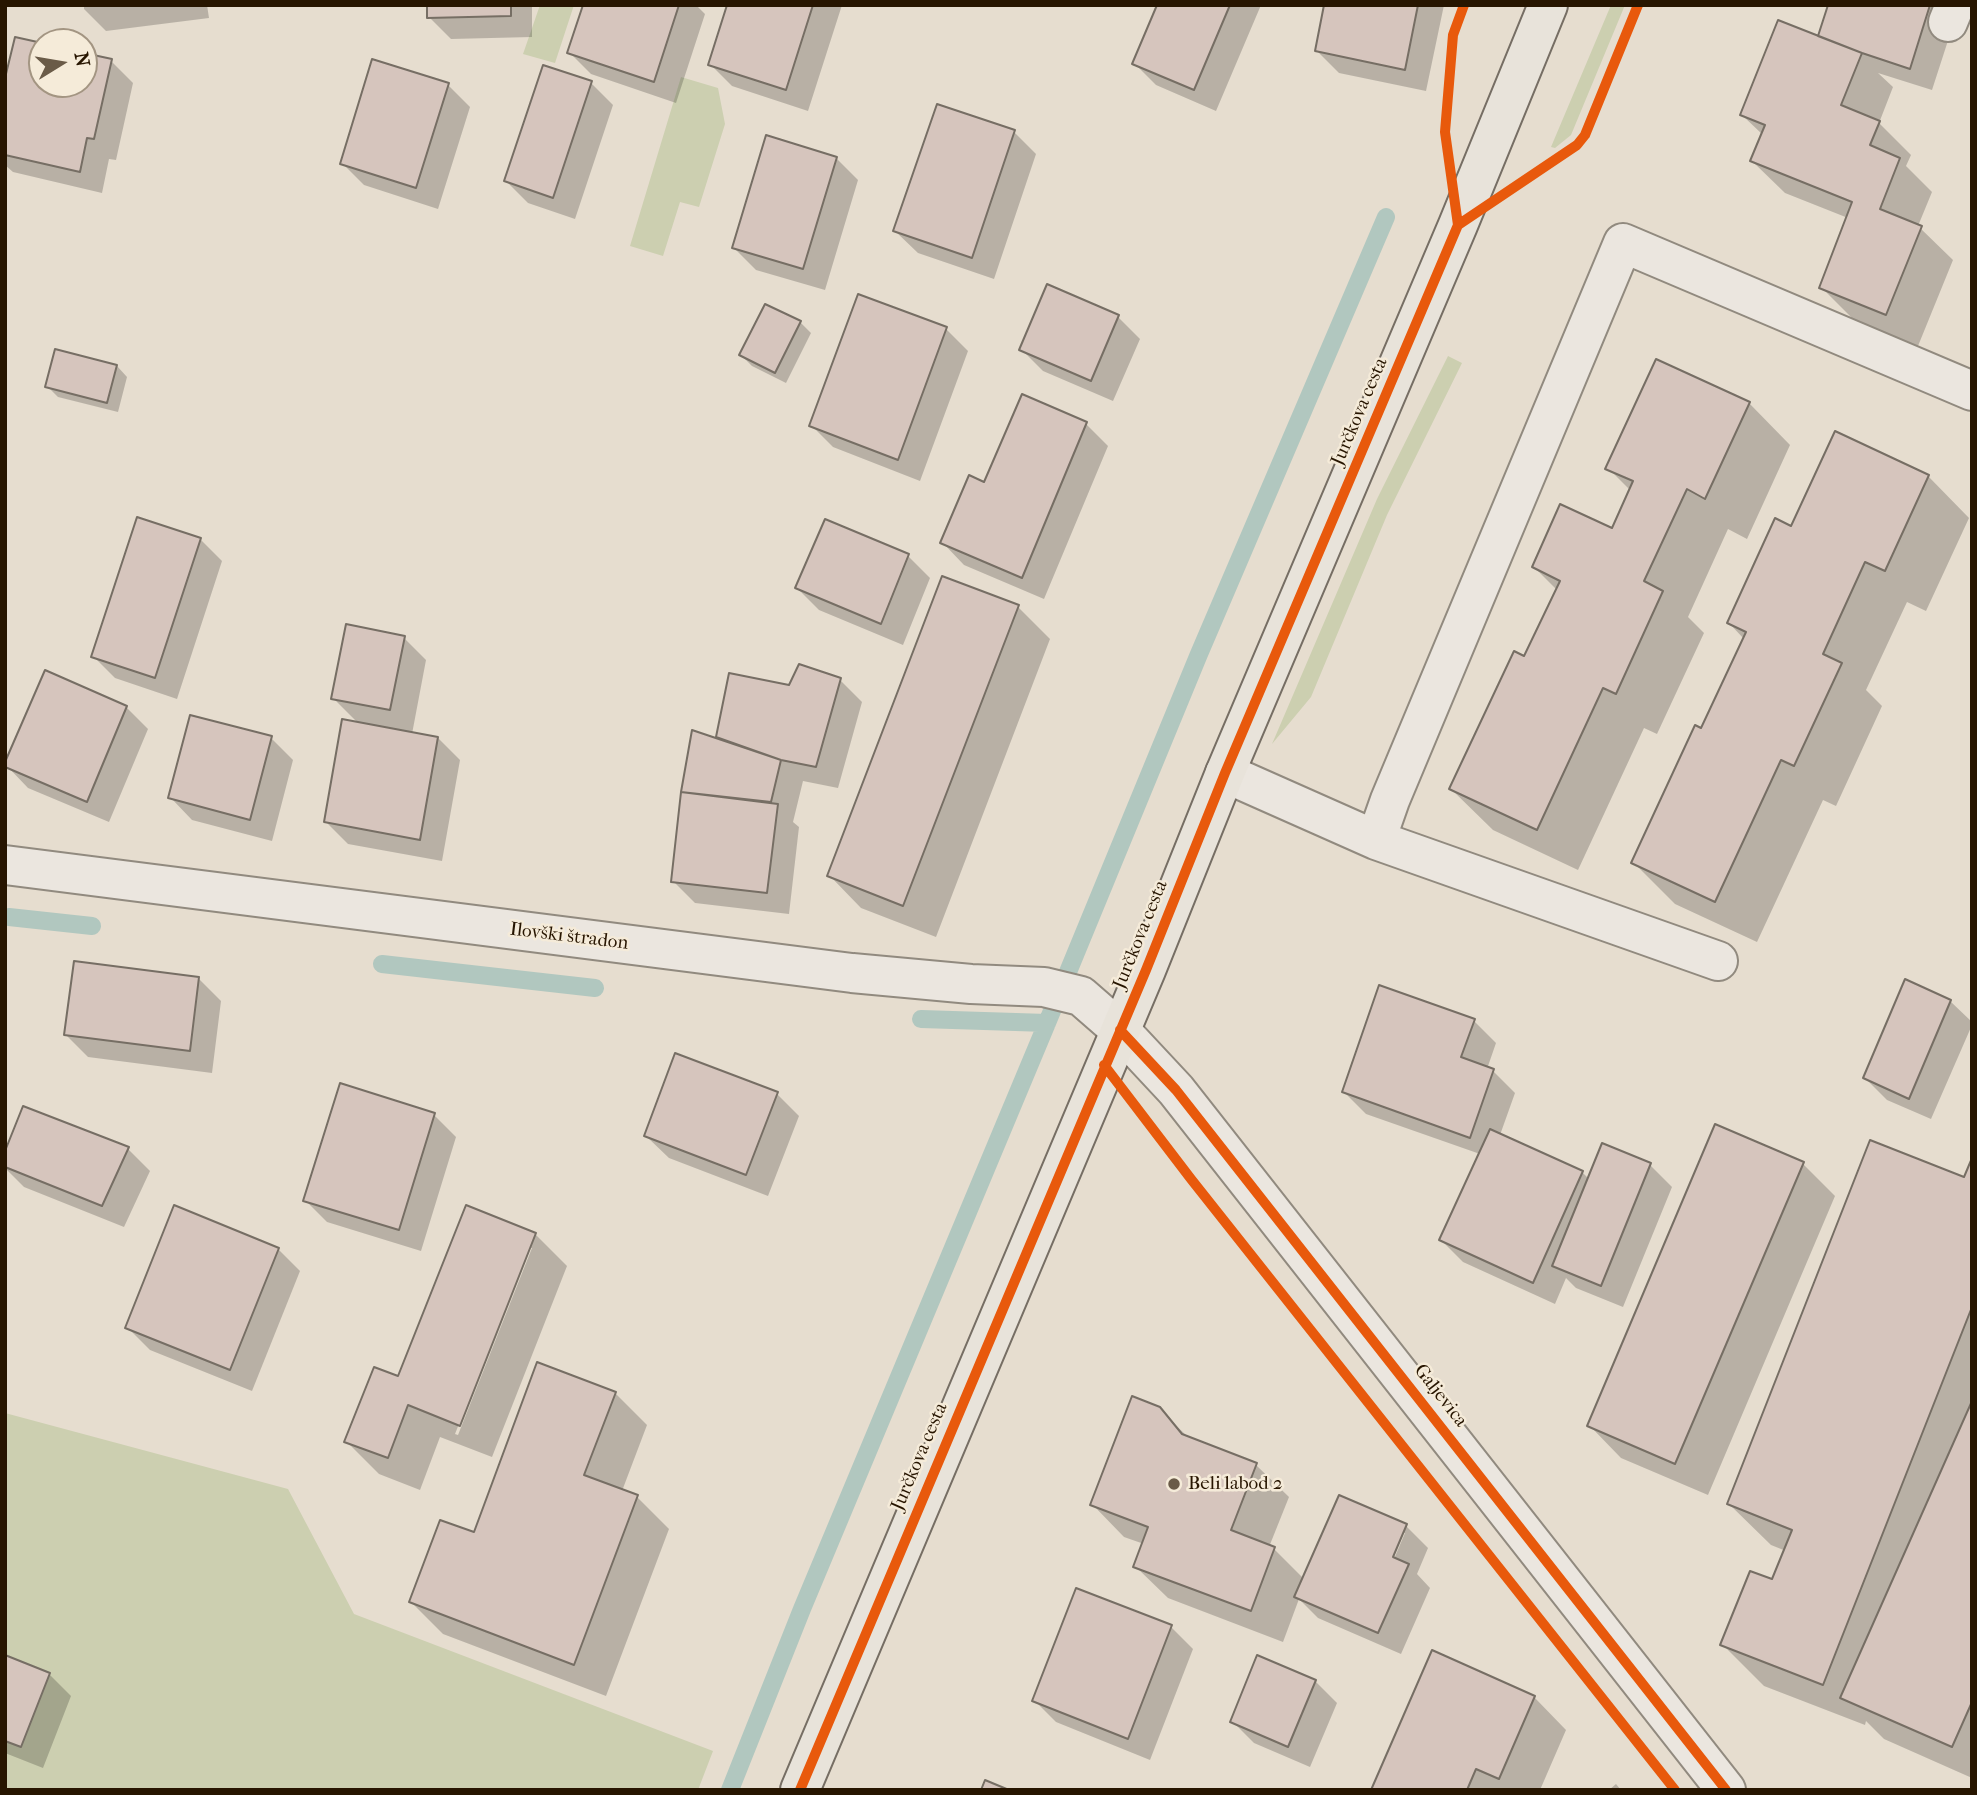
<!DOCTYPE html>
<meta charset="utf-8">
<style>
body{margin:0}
#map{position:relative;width:1977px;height:1795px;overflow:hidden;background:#e6ddcf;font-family:"IM FELL French Canon",serif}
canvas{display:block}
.frame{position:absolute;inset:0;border:7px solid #271500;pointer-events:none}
.north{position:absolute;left:28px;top:28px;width:70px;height:70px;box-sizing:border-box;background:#f5ebd9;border:2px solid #a39582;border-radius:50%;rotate:79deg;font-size:19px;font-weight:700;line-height:28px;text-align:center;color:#271500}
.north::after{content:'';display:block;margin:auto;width:24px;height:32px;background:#6a5b48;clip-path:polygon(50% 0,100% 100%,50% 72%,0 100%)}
</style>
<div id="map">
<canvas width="1977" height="1795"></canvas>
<div class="frame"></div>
<div class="north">N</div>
</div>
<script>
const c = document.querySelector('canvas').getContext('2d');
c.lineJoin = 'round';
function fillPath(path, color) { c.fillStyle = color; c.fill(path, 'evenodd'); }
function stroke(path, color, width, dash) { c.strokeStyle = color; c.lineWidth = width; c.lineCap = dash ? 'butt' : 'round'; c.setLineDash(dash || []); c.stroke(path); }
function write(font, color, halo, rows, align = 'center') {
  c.font = font + ' "IM FELL French Canon",serif'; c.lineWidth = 5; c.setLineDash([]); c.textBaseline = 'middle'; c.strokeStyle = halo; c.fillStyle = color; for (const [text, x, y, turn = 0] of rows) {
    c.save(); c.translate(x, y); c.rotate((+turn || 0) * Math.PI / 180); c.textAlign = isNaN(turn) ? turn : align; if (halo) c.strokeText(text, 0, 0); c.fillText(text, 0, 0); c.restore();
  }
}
const green = new Path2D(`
 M540,5h34l-19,58 -32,-9z
 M1611,5h14l-54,130 -16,13 -4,-1z
 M681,77l37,11 7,36 -26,83 -19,-5 -17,54 -33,-10z
 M1448,356l14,7 -75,152 -76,182 -39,47 105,-245z
 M5,1413l283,76 66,125 359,137 -15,39h-693z`);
const shadow = new Path2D(`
 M84,5h123l2,13 -103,13 -22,-22z
 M428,5h104v32l-81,2 -22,-22z
 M584,5h112l9,9 -29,89 -85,-29 -22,-22z
 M729,5h113l-34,106 -76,-25 -22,-22z
 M1159,5h102l-45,106 -60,-26 -22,-22z
 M1326,5h118l-18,86 -87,-18 -22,-22z
 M1830,5h111l14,14 -23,71 -54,-17 15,14 -14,36 32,32 -5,11 26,26 -14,34 35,34 -35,86 -65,-27 -32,-32 27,-69 -63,-25 -33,-32 11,-26 -21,-20 83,-74z
 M42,45v39h42v-29l27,6 22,22 -17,77 -7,-1 -7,34 -89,-21 -8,-7v-79z
 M591,83l22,22 -38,114 -47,-16 -22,-22z
 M448,85l22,22 -32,102 -74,-24 -22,-22z
 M1014,132l22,22 -42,125 -76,-26 -23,-22z
 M836,158l22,22 -33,110 -69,-20 -22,-22z
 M859,296l87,33 22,22 -48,130 -87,-34 -22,-22z
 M1118,317l22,22 -27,62 -70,-30 -22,-22z
 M800,322l11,11 -25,50 -34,-17 -11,-11z
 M117,366l10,11 -9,35 -60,-15 -11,-11z
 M1749,403l41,42 -43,94 -19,-10 -40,88 16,16 -47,101 -13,-6 -66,142 -85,-40 -42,-41 74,-130 32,-69 -23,-23 79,-36 18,-40 -23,-23z
 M1086,424l22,22 -64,153 -80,-34 -22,-23 43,-58z
 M1928,476l41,42 -43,93 -19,-9 -41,88 16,16 -46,100 -13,-6 -66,142 -82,-38 -42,-42 69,-132 42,-91 -15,-16 63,-94z
 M200,539l22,22 -45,138 -62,-21 -22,-22z
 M908,556l22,22 -27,67 -84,-35 -22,-22z
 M1018,607l32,32 -114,298 -75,-29 -32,-33z
 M404,638l22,22 -14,74 26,4 22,22 -18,101 -94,-17 -22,-22 33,-98 -26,-26z
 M730,675l60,12 50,-7 22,22 -24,86 -35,-7 -10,41 6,5 -10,87 -94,-11 -22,-22 10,-89 34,-52z
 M126,707l22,22 -39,93 -81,-34 -22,-23z
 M271,738l22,22 -21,81 -80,-21 -22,-23z
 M199,979l22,22 -9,72 -124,-16 -22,-22z
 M1950,1001l22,21v3l-41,94 -44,-19 -22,-22z
 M1474,1021l22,22 -9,26 6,2 22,22 -15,42 82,37 7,7 61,-14 22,22 -49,120 -47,-19 -10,-10 -11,26 -92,-42 -22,-22 39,-86 -114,-40 -22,-22z
 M777,1094l22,22 -31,80 -99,-38 -23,-22z
 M434,1115l22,22 -35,114 -94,-29 -22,-22z
 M128,1149l22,22 -26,56 -100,-40 -19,-19v-12z
 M1972,1163v615l-88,-39 -18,-18 -1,4 -101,-39 -42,-42 51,-62 13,-31 -15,-6 -42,-41 236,-325z
 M1803,1164l32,32 -127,299 -87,-37 -32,-33z
 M535,1234l32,32 -75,191 -52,-20 -20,53 -41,-16 -33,-33 53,-63zM528,1248h4l-74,187 -3,-1z
 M278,1249l22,22 -48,120 -102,-41 -22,-22z
 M615,1393l32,32 -25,66 15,6 32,32 -63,167 -163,-62 -32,-32z
 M1159,1409l31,30 66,26 33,32 -20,50 5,2 30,30 102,-53 22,22 -11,26 13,14 -29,66 -83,-36 -19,-19 -16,43 -115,-44 -33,-32 9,-22 -20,-7 -32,-33zM1401,1533h4l-14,33 -3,-2z
 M1171,1627l22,22 -43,111 -94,-38 -22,-22z
 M5,1657l44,17 22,22 -28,72 -38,-15z
 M1315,1681l22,22 -27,64 -56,-24 -22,-22z
 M1534,1697l32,33 -26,60h-167z
 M1616,1784l5,6h-12z`);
const stream = new Path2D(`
 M9,917l83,9
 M382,964l213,24
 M921,1019l126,4
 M730,1790l72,-181 245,-586 152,-369 187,-437`);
const building = new Path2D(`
 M427,5h84v11l-84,2z
 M583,5h96l-25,77 -87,-29z
 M727,5h86l-27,85 -78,-25z
 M1157,5h73l-36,85 -62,-26z
 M1324,5h94l-13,65 -90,-19z
 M1828,5h102l-20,64 -48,-16 -44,-17z
 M1778,20l84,33 -21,52 39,16 -10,24 30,13 -20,51 42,17 -36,89 -67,-27 33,-86 -102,-41 15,-36 -25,-10z
 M15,37l27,6v41h42v-31l28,6 -18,80 -7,-1 -7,34 -75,-17v-77z
 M372,59l77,24 -33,105 -76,-24z
 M543,65l49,16 -39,117 -49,-17z
 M937,104l78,26 -43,128 -79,-27z
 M766,135l71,22 -34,112 -71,-21z
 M1047,284l72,31 -28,66 -72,-31z
 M858,294l89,33 -49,133 -89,-34z
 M765,304l36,17 -26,52 -36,-18z
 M55,349l62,16 -10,38 -62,-16z
 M1656,359l94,43 -45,97 -18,-10 -43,92 19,10 -47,103 -13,-6 -66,142 -88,-41 65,-138 10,5 36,-75 -28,-14 28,-63 52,24 21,-47 -28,-12z
 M1022,394l65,28 -65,156 -82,-35 29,-68 15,7z
 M1835,431l94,44 -44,96 -20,-9 -42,92 19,9 -48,103 -13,-6 -66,142 -84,-39 64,-138 6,3 45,-96 -19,-9 48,-105 16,8z
 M137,517l64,21 -46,140 -64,-21z
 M825,519l84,35 -28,70 -86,-36z
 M942,576l77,29 -116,301 -76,-30z
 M346,624l59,12 -15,74 -59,-11z
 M799,664l42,14 -25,89 -35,-7 -65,-23 13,-64 60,12z
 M45,670l82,36 -40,96 -82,-35v-5z
 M190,715l82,21 -22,84 -82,-22z
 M342,719l96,18 -18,103 -96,-18z
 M692,730l89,30 -10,42 -90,-10z
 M681,792l97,12 -11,89 -96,-11z
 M74,961l125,16 -9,74 -126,-16z
 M1905,979l46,21 -42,99 -46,-21z
 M1379,985l96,34 -14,38 33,12 -24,69 -128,-46z
 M675,1053l103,39 -32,83 -102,-39z
 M340,1083l95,30 -36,117 -96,-29z
 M23,1106l106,41 -27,59 -97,-39v-16z
 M1715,1124l89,38 -129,302 -88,-38z
 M1490,1129l93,42 -50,112 -94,-43z
 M1870,1140l94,37 8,-19v149l-149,378 -103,-40 30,-74 22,8 20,-49 -65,-26z
 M1602,1143l49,20 -50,123 -49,-20z
 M174,1205l105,43 -49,122 -105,-42z
 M466,1205l70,28 -76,193 -52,-21 -20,53 -44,-16 30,-75 24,9z
 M537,1362l79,30 -32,83 54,20 -64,170 -165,-63 31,-82 34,12z
 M1132,1396l28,11 22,27 75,29 -26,67 44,17 -24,64 -118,-44 15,-40 -58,-22z
 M1972,1401v301l-20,45 -112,-49z
 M1339,1495l68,29 -14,33 16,7 -31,69 -84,-36z
 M1076,1588l96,37 -44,114 -96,-38z
 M1432,1650l103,46 -36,83 -23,-10 -9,21h-96z
 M5,1655l45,18 -29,74 -16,-6z
 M1257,1655l59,25 -28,67 -58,-25z
 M985,1780l24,10h-28z`);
const minor = new Path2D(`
 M1948,22l7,-17
 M1225,773l151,67 342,121
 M1376,840l14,-40 233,-557 349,148
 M5,865l847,108 119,11 73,3 37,9 39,34 56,60 550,700`);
const major = new Path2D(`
 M800,1790l346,-820 79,-197 233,-548 90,-220`);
const cycleway = new Path2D(`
 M1458,225l119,-80 8,-10 53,-130
 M1120,1030l56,60 550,700
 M1104,1065l87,114 484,611
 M800,1790l346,-820 79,-197 233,-548 -13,-93 8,-97 11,-30`);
const markers = [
 [1174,1484,7,"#6a5b48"]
];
const streetNames = [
 ["Jurčkova cesta",1360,412,-67],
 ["Jurčkova cesta",1141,935,-68],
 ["Ilovški štradon",569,937,7],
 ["Galjevica",1440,1396,52],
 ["Jurčkova cesta",920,1457,-67]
];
const poiNames = [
 ["Beli labod 2",1188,1484]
];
fillPath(green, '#cccfb0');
fillPath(shadow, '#0003');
stroke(stream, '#b1c7bf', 18);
fillPath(building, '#d6c5bd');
stroke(building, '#766e64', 2);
stroke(minor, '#918a7f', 42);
stroke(major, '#766e64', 42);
stroke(minor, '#ebe6df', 38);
stroke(major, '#e8e3da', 38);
stroke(cycleway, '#e8590c', 10);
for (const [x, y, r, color] of markers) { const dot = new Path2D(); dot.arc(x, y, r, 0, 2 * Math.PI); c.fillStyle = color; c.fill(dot); stroke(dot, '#f5ebd9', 2.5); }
write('19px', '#271500', '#f5ebd9', streetNames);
write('19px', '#271500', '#f5ebd9', poiNames, 'left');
</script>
